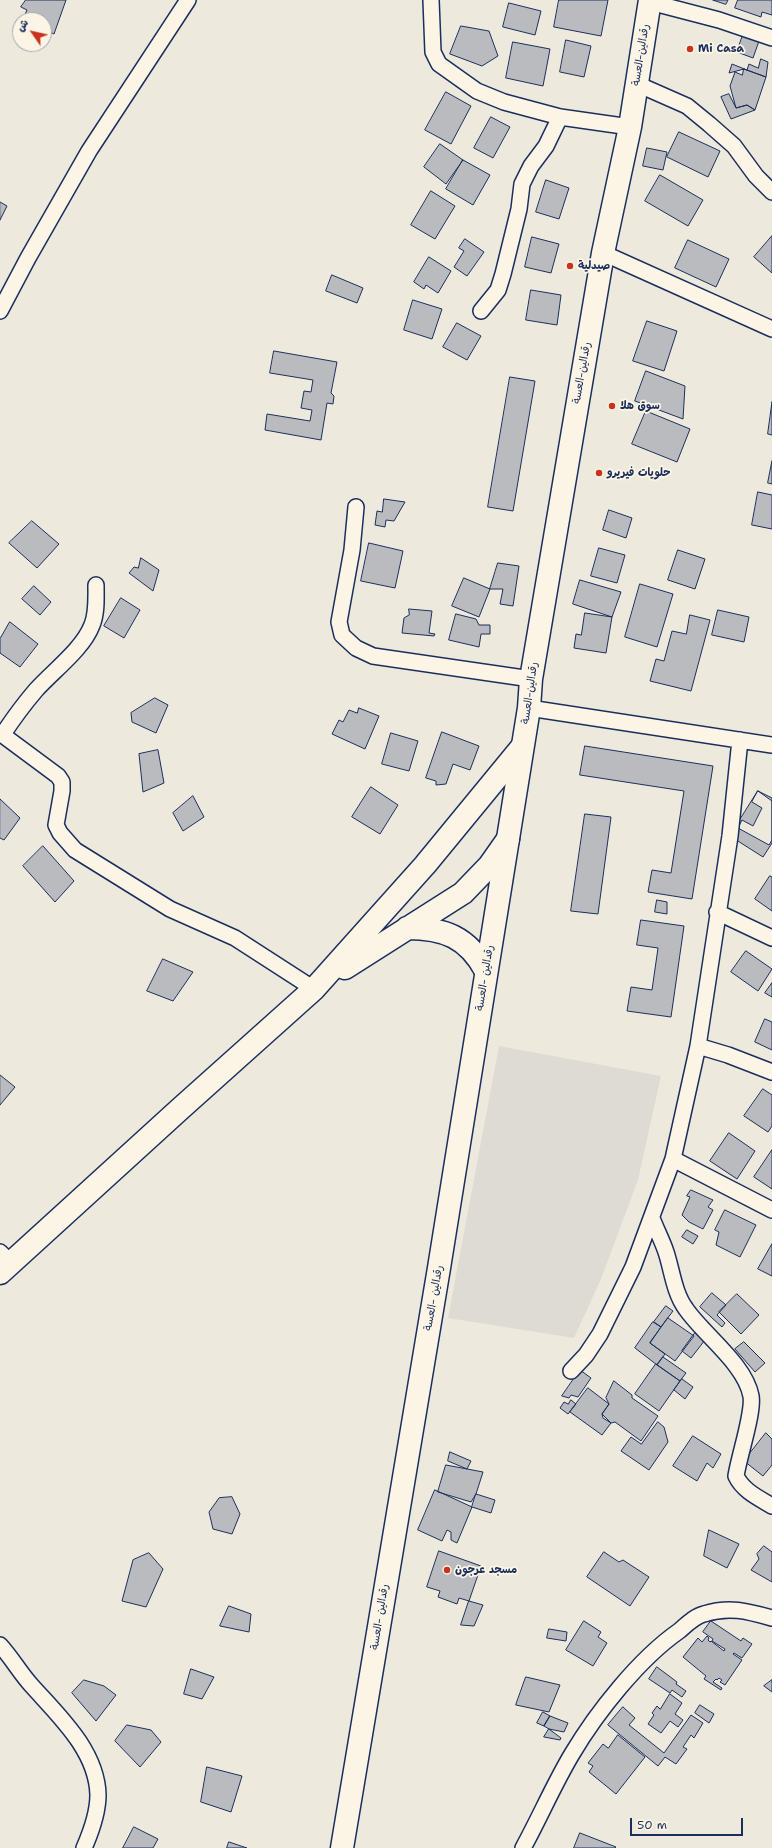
<!DOCTYPE html>
<meta charset="utf-8">
<style>
body{margin:0}
#map{position:relative;width:772px;height:1848px;overflow:hidden;background:#eee9dd;font-family:"Shantell Sans","Playpen Sans Arabic",sans-serif}
canvas{display:block}
.north{position:absolute;left:12px;top:12px;width:40px;height:40px;box-sizing:border-box;background:#fcf5e5;border:1px solid #a2a6af;border-radius:50%;rotate:304deg;font-size:11px;font-weight:700;line-height:16px;text-align:center;color:#1b2f5e}
.north::after{content:'';display:block;margin:auto;width:14px;height:18px;background:#c8321e;clip-path:polygon(50% 0,100% 100%,50% 72%,0 100%)}
.scale{position:absolute;left:630px;top:1818px;width:113px;height:18px;box-sizing:border-box;border:2px solid #1b2f5e;border-top:0;padding-left:5px;font-size:12px;line-height:14px;white-space:nowrap;color:#1b2f5e;-webkit-text-stroke:3px #fcf5e5;paint-order:stroke}
</style>
<div id="map">
<canvas width="772" height="1848"></canvas>
<div class="north">ش</div>
<div class="scale">50 m</div>
</div>
<script>
const c = document.querySelector('canvas').getContext('2d');
c.lineJoin = 'round';
function fillPath(path, color) { c.fillStyle = color; c.fill(path, 'evenodd'); }
function stroke(path, color, width, dash) { c.strokeStyle = color; c.lineWidth = width; c.lineCap = dash ? 'butt' : 'round'; c.setLineDash(dash || []); c.stroke(path); }
function write(font, color, halo, rows, align = 'center') {
  c.font = font + ' "Shantell Sans","Playpen Sans Arabic",sans-serif'; c.lineWidth = 3.5; c.setLineDash([]); c.textBaseline = 'middle'; c.strokeStyle = halo; c.fillStyle = color; for (const [text, x, y, turn = 0] of rows) {
    c.save(); c.translate(x, y); c.rotate((+turn || 0) * Math.PI / 180); c.textAlign = isNaN(turn) ? turn : align; if (halo) c.strokeText(text, 0, 0); c.fillText(text, 0, 0); c.restore();
  }
}
const built = new Path2D(`
 M499,1046l162,30 -23,104 -37,99 -27,59 -126,-20z`);
const building = new Path2D(`
 M26,0h40l-12,34 -10,-5v-9l-21,-1 4,-9 -6,-3z
 M559,0h49l-7,36 -47,-9z
 M713,0h15l-2,4z
 M738,0h34v15l-10,-3 -1,5 -26,-9z
 M509,3l32,8 -6,24 -32,-8z
 M461,26l28,5 9,25 -16,10 -32,-12z
 M743,35l16,6 -6,17 -16,-6z
 M566,40l25,6 -7,31 -24,-5z
 M513,42l37,7 -7,37 -37,-8z
 M761,59l7,3 -2,15 -22,-8 -15,4 3,-9 15,6 2,-6 9,4z
 M744,69l22,8 -11,33 -8,-5 -11,3 -6,-22 5,-14 7,3z
 M446,92l25,14 -20,38 -26,-14z
 M729,94l7,14 11,-3 8,5 -24,9 -10,-22z
 M491,117l19,10 -17,31 -19,-10z
 M679,132l41,19 -12,26 -41,-20z
 M440,144l23,16 -17,24 -22,-17z
 M647,148l20,4 -4,18 -20,-4z
 M463,160l27,15 -17,30 -27,-16z
 M660,175l43,25 -15,26 -43,-25z
 M546,180l23,8 -10,31 -23,-7z
 M431,191l24,15 -20,33 -24,-14z
 M0,202l7,4 -7,14z
 M772,236v37l-18,-16z
 M532,237l27,7 -8,29 -26,-6z
 M465,239l19,13 -17,24 -13,-9 10,-16 -5,-3z
 M688,240l41,19 -13,28 -41,-19z
 M429,257l22,14 -13,22 -12,-8 -2,4 -10,-7z
 M332,275l31,13 -6,15 -31,-12z
 M531,290l30,5 -4,30 -31,-5z
 M413,300l29,9 -10,30 -28,-9z
 M647,321l30,10 -13,40 -31,-10z
 M457,323l24,13 -14,24 -24,-13z
 M274,351l63,11 -6,31 3,3 -1,8 -6,-1 -6,37 -56,-10 2,-16 43,7 2,-11 -11,-2 3,-17 7,1 2,-12 -43,-7z
 M646,371l39,15 -2,33 -48,-18z
 M510,377l25,4 -22,130 -25,-4z
 M772,402v33l-4,-1z
 M646,411l44,18 -13,33 -45,-18z
 M772,461v23l-4,-1z
 M758,492l14,3v34l-20,-4z
 M384,499l21,3 -11,19 -8,-1 -1,7 -10,-2 2,-14 5,1z
 M609,510l23,8 -6,20 -23,-8z
 M32,521l27,23 -22,24 -28,-25z
 M369,543l34,8 -8,37 -34,-7z
 M599,548l26,7 -8,28 -26,-7z
 M678,550l27,9 -10,30 -27,-9z
 M141,558l18,12 -6,21 -24,-18 5,-6 4,1z
 M498,563l21,3 -6,40 -13,-2 3,-15h-13z
 M464,578l26,11 -11,28 -27,-11z
 M580,580l41,12 -9,25 -39,-13z
 M640,584l33,10 -16,53 -32,-10z
 M34,586l17,16 -11,13 -18,-16z
 M121,598l19,12 -16,28 -20,-12z
 M409,609l23,2 -3,22 6,1 -1,2 -32,-3 2,-15 5,-3z
 M718,610l31,7 -5,25 -32,-7z
 M585,613l27,4 -6,36 -32,-5 2,-14 5,1z
 M456,614l20,5 3,6h11v9h-9l-2,13 -30,-7z
 M690,615l20,5 -19,71 -41,-10 6,-22 8,2 8,-30 14,3z
 M10,622l28,22 -18,23 -20,-14v-14z
 M155,698l13,7 -12,28 -24,-11 -1,-9z
 M359,708l20,8 -14,33 -33,-15 7,-14 4,2 6,-12 8,3z
 M442,732l37,14 -9,24 -17,-6 -7,20 -10,1v-4l-10,-3z
 M391,733l27,8 -9,30 -27,-7z
 M585,746l128,20 -21,133 -44,-7 4,-22 19,3 13,-82 -104,-16z
 M158,750l6,33 -21,9 -4,-38z
 M371,787l27,18 -18,29 -28,-17z
 M758,791l14,10v42l-9,14 -33,-21z
 M758,791l14,7v42l-3,5 -31,-17 4,-8 11,6 9,-18 -10,-6z
 M193,796l11,21 -21,14 -10,-18z
 M0,799l20,19 -16,22 -4,-2z
 M585,814l26,3 -13,97 -27,-3z
 M43,846l31,35 -19,21 -32,-36z
 M770,876l2,1v34l-17,-12z
 M657,900l10,2v12l-12,-2z
 M641,920l43,6 -13,91 -44,-6 4,-24 21,3 6,-42 -21,-3z
 M746,951l26,18 -14,22 -27,-19z
 M163,959l30,13 -20,29 -26,-10z
 M772,983v14l-7,-4z
 M765,1019l7,3v28l-17,-8z
 M0,1075l15,12 -15,18z
 M763,1089l9,6v31l-4,6 -24,-16z
 M729,1133l26,18 -18,28 -27,-18z
 M772,1150v39l-18,-12z
 M691,1190l22,10 -5,7 5,3 -10,19 -14,-7 -7,-7 8,-18 -3,-1z
 M725,1210l31,15 -16,32 -24,-12 3,-13 -4,-2z
 M687,1230l11,6 -5,8 -11,-7z
 M772,1244v32l-14,-7z
 M712,1293l14,12 -9,10 8,8 -3,4 -22,-20z
 M737,1294l22,21 -18,19 -22,-22z
 M666,1306l7,5 -12,16 -7,-5z
 M668,1318l26,18 -19,25 -25,-18z
 M653,1322l8,5 -11,16 15,11 -8,11 -22,-17z
 M695,1333l10,7 -14,18 -9,-7z
 M744,1342l21,21 -10,9 -20,-23z
 M663,1357l23,16 -6,8 -23,-16z
 M656,1364l24,17 -21,30 -24,-17z
 M580,1370l11,8 -13,19 -7,-2 -2,3 -7,-2z
 M682,1379l11,8 -8,12 -11,-9z
 M614,1381l18,14v3l26,18 -17,25 -26,-19 -4,1 -9,-9 7,-10 -3,-6z
 M588,1388l21,16 -7,10 1,4 8,5 -9,12 -32,-23z
 M571,1400l5,4 -8,10 -8,-6 4,-6 4,2z
 M658,1422l6,5 4,15 -19,28 -28,-19 10,-14 10,7z
 M766,1433l6,6v26l-9,11 -19,-15z
 M693,1436l28,18 -8,14 -6,-5 -10,18 -24,-15z
 M450,1452l21,9 -4,8 -19,-8z
 M446,1465l37,7 -7,22 -5,8 -33,-10z
 M435,1490l37,17 -15,36 -6,-3v-8l-4,-2 -5,11 -24,-11z
 M476,1494l19,6 -4,13 -19,-6z
 M232,1497l8,17 -8,20 -19,-5 -4,-17 10,-14z
 M709,1530l30,14 -12,24 -23,-12z
 M764,1546l8,6v30l-21,-12 8,-11 -2,-5z
 M439,1551l42,15 -12,35 -10,-3 -2,6 -19,-7 2,-6 -13,-4z
 M604,1552l15,10 4,-2 26,17 -19,29 -43,-29z
 M149,1553l14,16 -17,38 -24,-6 11,-41z
 M469,1601l14,4 -9,21 -13,-1z
 M229,1606l22,8 -2,18 -29,-6z
 M584,1621l17,11 -3,5 9,6 -14,23 -27,-16z
 M711,1621l30,20 2,-3 9,6 -10,14 -8,-5 -1,1 9,6 -17,25 -5,-3 2,-2 -3,-2 -2,2 -1,-1 -3,3 9,6 -1,2 -17,-11 2,-3 -23,-19 15,-19 4,4 5,-6 2,2 -1,2 2,2 1,-1 13,10 1,-2 -13,-8 1,-2 -10,-7z
 M549,1629l18,3 -1,9 -19,-3z
 M657,1667l20,15 -1,2 10,7 -4,6 -10,-7 -2,3 -21,-14z
 M191,1669l23,8 -12,22 -18,-5z
 M526,1677l34,8 -11,27 -33,-7z
 M84,1680l20,6 12,9 -20,26 -24,-28z
 M772,1680v12l-8,-6z
 M670,1694l12,9 -7,11 8,6 -5,7 -8,-6 -9,12 -13,-9 6,-9 -2,-2 5,-7 3,3z
 M700,1705l14,9 -5,9 -14,-10z
 M623,1707l12,11 -6,7 35,28 27,-38 12,8 -9,15 -3,-3 -8,12 4,2 -11,15 -11,-7 -7,9 -50,-41z
 M543,1712l7,4 -6,10 -7,-3z
 M550,1716l18,7 -4,9 -15,-3 -5,-3z
 M127,1725l24,5 10,12 -21,25 -25,-26z
 M549,1729l12,9 -1,2 -16,-3z
 M618,1735l27,22 -29,37 -27,-22 4,-6 -5,-3 15,-19 5,4z
 M207,1767l35,9 -11,36 -30,-10z
 M134,1827l24,12 -5,9h-30z
 M580,1833l36,14 -1,1h-41z
 M229,1842l18,6h-20z`);
const street = new Path2D(`
 M431,0l2,52 6,12 38,27 27,11 56,15 70,10
 M650,2l69,18 53,18
 M637,84l50,22 22,18 25,22 22,30 16,16
 M603,253l169,76
 M0,311l28,-53 61,-107 99,-151
 M481,311l17,-21 5,-16 16,-65 3,-25 9,-18 15,-20 14,-29
 M356,507l-4,43 -13,72 3,13 14,13 17,8 158,23
 M529,708l243,37
 M0,733l58,43 4,6v9l-6,34 4,8 15,17 95,59 65,29 79,51
 M3,734c10,-15 21,-30 33,-44 17,-19 47,-41 56,-65 5,-12 4,-27 4,-40
 M717,912l55,26
 M698,1046l30,9 44,17
 M673,1159l99,51
 M652,1218c4,11 10,22 14,34 6,18 8,41 20,57 18,26 59,55 65,87 3,16 -12,60 -15,80 7,15 23,22 36,30
 M0,1252l11,11
 M571,1371l15,-16 14,-21 33,-67 40,-108 25,-113 32,-210 10,-96
 M0,1645c12,13 20,28 32,41 27,30 65,65 66,109 0,18 -7,37 -14,53
 M523,1848c17,-31 31,-64 49,-94 25,-42 67,-95 107,-123 7,-6 16,-15 25,-17 25,-8 43,-3 68,4`);
const secondary = new Path2D(`
 M407,928c37,0 61,9 79,43
 M345,968l118,-75 26,-27 19,-27
 M0,1273l180,-164 134,-120 111,-124 97,-118`);
const primary = new Path2D(`
 M342,1848l97,-580 90,-560 2,-29 72,-426 27,-126 20,-127`);
const markers = [
 [690,49,4,"#c8321e"],
 [570,266,4,"#c8321e"],
 [612,406,4,"#c8321e"],
 [599,473,4,"#c8321e"],
 [447,1570,4,"#c8321e"]
];
const poiNames = [
 ["Mi Casa",698,49],
 ["صيدلية",578,266],
 ["سوق هلا",620,406],
 ["حلويات فيريرو",607,473],
 ["مسجد عرجون",455,1570]
];
const streetNames = [
 ["رقدالين-العسة",641,55,-81],
 ["رقدالين-العسة",582,373,-80],
 ["رقدالين-العسة",530,693,-82],
 ["رقدالين -العسة",485,978,-81],
 ["رقدالين -العسة",434,1298,-80],
 ["رقدالين -العسة",380,1617,-81]
];
fillPath(built, '#dedbd4');
fillPath(building, '#babbbe');
stroke(building, '#1b2f5e', 1);
stroke(street, '#1b2f5e', 18);
stroke(secondary, '#1b2f5e', 25);
stroke(primary, '#1b2f5e', 25);
stroke(street, '#fcf5e5', 15);
stroke(secondary, '#fcf5e5', 22);
stroke(primary, '#fcf5e5', 22);
for (const [x, y, r, color] of markers) { const dot = new Path2D(); dot.arc(x, y, r, 0, 2 * Math.PI); c.fillStyle = color; c.fill(dot); stroke(dot, '#fcf5e5', 1.5); }
write('bold 11px', '#1b2f5e', '#fcf5e5', poiNames, 'left');
write('11px', '#1b2f5e', '#fcf5e5', streetNames);
</script>
